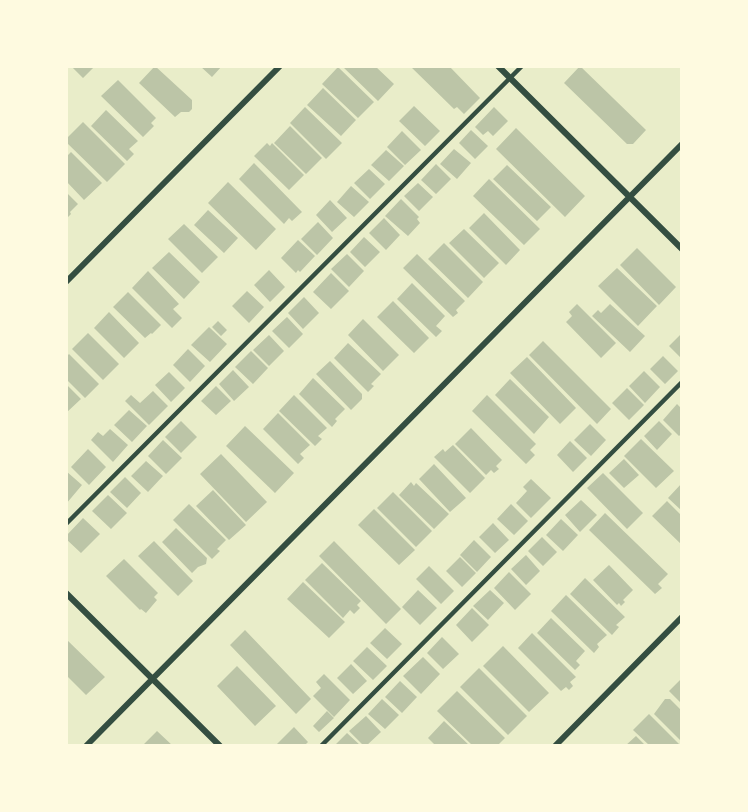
<!DOCTYPE html>
<style>
body{margin:0}
#map{position:relative;width:748px;height:812px;overflow:hidden;background:#e9edc9;font-family:"Public Sans",sans-serif}
canvas{display:block}
.frame{position:absolute;inset:0;border:68px solid #fefae0;pointer-events:none}
</style>
<div id="map">
<canvas width="748" height="812"></canvas>
<div class="frame"></div>
</div>
<script>
const c = document.querySelector('canvas').getContext('2d');
c.lineJoin = 'round';
function fillPath(path, color) { c.fillStyle = color; c.fill(path, 'evenodd'); }
function stroke(path, color, width, dash) { c.strokeStyle = color; c.lineWidth = width; c.lineCap = dash ? 'butt' : 'round'; c.setLineDash(dash || []); c.stroke(path); }
const building = new Path2D(`
 M71,66h24l-12,12z
 M155,66l37,34v9l-3,3h-8l-6,5 -36,-34z
 M200,66h22l-10,11z
 M342,66h33l19,18 -16,17z
 M410,66h39l31,32 -16,16 -7,-7 -3,2z
 M580,66l66,64 -13,14h-6l-63,-61z
 M338,67l36,35 -16,16 -36,-34z
 M118,80l38,38 -5,5 3,3 -11,11 -42,-41z
 M323,88l33,32 -15,16 -34,-31z
 M414,106l26,25 -15,15 -26,-25z
 M305,107l37,36 -16,16 -36,-36z
 M494,107l14,14 -15,15 -5,-5 -5,4 -8,-8z
 M106,110l32,31 -9,8 5,5 -7,7 -36,-35z
 M83,122l42,42 -18,18 -41,-40v-3z
 M290,126l32,32 -16,16 -32,-31z
 M516,128l69,68 -20,21 -69,-68z
 M471,130l17,16 -13,13 -16,-16z
 M402,131l19,19 -16,15 -18,-18z
 M267,143l3,3 2,-3 32,32 -15,15 -35,-34z
 M454,149l17,14 -14,16 -17,-15z
 M386,150l18,16 -15,15 -18,-16z
 M71,152l31,31 -18,17 -18,-19v-24z
 M254,163l48,49 -10,9 -3,-3 -5,6 -45,-45z
 M436,164l15,15 -15,15 -15,-14z
 M507,165l44,42 -14,14 -44,-42z
 M369,169l16,15 -15,15 -16,-16z
 M489,179l51,50 -16,16 -51,-49z
 M228,182l48,47 -20,21 -48,-47z
 M418,183l15,14 -14,14 -15,-15z
 M351,186l18,16 -15,15 -17,-15z
 M66,192l12,12 -8,8 1,2 -5,5z
 M401,199l18,18 -2,2 3,4 -12,13 -23,-20z
 M330,200l17,18 -15,14 -16,-17z
 M208,210l30,28 -14,15 -30,-28z
 M484,213l36,37 -14,15 -37,-37z
 M384,218l16,17 -14,15 -17,-17z
 M318,222l15,16 -16,17 -16,-16z
 M184,224l34,33 -16,16 -34,-34z
 M464,229l35,34 -15,15 -35,-35z
 M364,237l16,15 -15,15 -15,-15z
 M298,240l17,16 -15,16 -2,-2 -2,3 -15,-15z
 M444,243l39,39 -15,16 -40,-39z
 M637,248l39,39 -17,18 -39,-40z
 M169,252l31,30 -16,17 -32,-31z
 M347,254l17,17 -15,16 -18,-18z
 M417,254l48,47 -9,9 2,3 -5,4 -50,-49z
 M617,268l40,38 -19,20 -40,-40z
 M269,270l16,17 -15,15 -16,-17z
 M148,271l31,33 -6,5 9,9 -10,10 -40,-40z
 M331,273l18,18 -18,18 -18,-17z
 M412,283l33,33 -9,10 6,5 -6,6 -39,-38z
 M247,291l17,16 -15,16 -17,-17z
 M128,292l33,33 -9,9 -1,-1 -6,5 -32,-31z
 M304,297l15,16 -16,16 -15,-16z
 M393,301l36,37 -15,15 -37,-36z
 M577,304l39,39 -15,15 -35,-36 6,-6 -3,-4z
 M610,304l35,32 -15,16 -38,-36 6,-6 3,3z
 M109,312l30,31 -15,15 -30,-30z
 M287,317l16,17 -14,14 -17,-17z
 M363,319l36,36 -16,16 -35,-36z
 M218,321l9,9 -6,6 -9,-9z
 M209,327l18,17 -17,18 -19,-17z
 M88,333l31,31 -16,16 -31,-31z
 M682,333v26l-13,-13z
 M269,335l15,16 -15,15 -16,-16z
 M543,341l68,68 -14,15 -68,-69z
 M348,343l33,31 -10,10 3,2 -6,6 -34,-34z
 M188,349l17,17 -15,16 -17,-17z
 M251,351l17,17 -15,16 -18,-17z
 M69,354l30,30 -14,14 -19,-19v-22z
 M663,356l15,15 -13,13 -15,-15z
 M527,357l49,51 -16,16 -50,-51z
 M330,361l32,33v5l-11,11 -35,-36z
 M233,370l16,17 -15,14 -15,-17z
 M644,371l16,16 -15,16 -16,-17z
 M169,372l16,16 -14,14 -16,-17z
 M313,378l32,31 -10,10 2,2 -5,6 -33,-33z
 M510,379l39,38 -15,17 -39,-39z
 M66,384l15,15 -15,14z
 M216,386l15,15 -15,14 -15,-14z
 M627,388l17,17 -15,15 -17,-17z
 M153,391l15,15 -19,19 -24,-24 6,-6 9,8z
 M294,395l33,33 -9,8 4,3 -7,7 -36,-35z
 M487,395l49,49 -6,6 5,5 -9,9 -54,-53z
 M677,404l5,5v24l-3,3 -16,-16z
 M129,410l18,16 -15,16 -18,-17z
 M278,413l32,32 -10,9 4,4 -6,6 -35,-35z
 M181,421l16,16 -16,16 -16,-16z
 M659,421l13,13 -15,16 -13,-14z
 M590,424l16,16 -15,16 -17,-16z
 M245,426l49,47 -19,20 -49,-47z
 M471,428l31,32 -6,6 3,3 -5,4 -3,-3 -5,5 -31,-31z
 M110,429l18,16 -15,17 -22,-22 7,-8 5,4z
 M641,439l33,32 -18,17 -32,-32z
 M163,440l19,18 -16,16 -18,-18z
 M570,441l17,17 -14,14 -16,-17z
 M453,445l32,33 -15,15 -36,-36 9,-8 2,3z
 M88,449l18,18 -17,18 -18,-18z
 M221,454l46,48 -21,20 -46,-48z
 M624,459l15,16 -15,13 -15,-15z
 M146,461l17,15 -15,16 -17,-16z
 M434,464l32,34 -16,14 -31,-33z
 M66,471l16,14 -16,19z
 M603,473l40,40 -16,16 -40,-41z
 M125,477l16,16 -14,15 -17,-16z
 M531,479l20,19 -20,20 -15,-15 11,-12 -4,-4z
 M411,482l3,4 2,-3 33,31 -15,15 -35,-34z
 M682,483v28l-14,-13z
 M213,490l33,35 -17,15 -33,-34z
 M393,492l39,39 -16,16 -39,-39z
 M108,495l19,18 -16,16 -19,-18z
 M581,500l16,15 -17,17 -15,-17z
 M667,501l15,15v29l-30,-29z
 M189,504l37,36 -9,9 3,2 -8,8 -39,-39z
 M511,504l17,17 -14,14 -17,-16z
 M374,509l41,41 -16,15 -41,-40z
 M605,513l63,61 -10,10 4,4 -7,6 -66,-64z
 M83,518l17,16 -19,19 -15,-14v-3z
 M561,519l17,16 -15,16 -17,-16z
 M493,523l16,17 -14,13 -16,-16z
 M176,528l31,30 -1,6 -8,3 -6,6 -30,-31z
 M542,537l15,15 -14,14 -15,-15z
 M474,540l17,17 -14,15 -17,-17z
 M154,541l39,40 -15,15 -40,-40z
 M334,541l67,68 -15,15 -67,-68z
 M526,555l14,16 -14,14 -15,-16z
 M460,557l16,16 -14,14 -16,-16z
 M124,559l34,34 -4,4 3,3 -11,13 -5,-4 -1,1 -34,-34z
 M322,563l39,38 -4,4 3,3 -6,6 -4,-4 -7,8 -38,-38z
 M609,565l24,25 -10,10 2,2 -4,4 -2,-3 -2,2 -24,-25z
 M429,566l25,25 -13,13 -25,-25z
 M509,572l22,22 -16,16 -21,-22z
 M585,578l40,39 -9,8 3,2 -7,8 -42,-41z
 M303,582l42,40 -16,16 -42,-39z
 M418,590l19,18 -17,17 -18,-18z
 M490,590l14,13 -16,17 -15,-14z
 M566,595l41,40 -10,9 2,3 -5,6 -43,-42z
 M472,608l17,17 -17,17 -16,-17z
 M551,618l34,33 -9,10 4,4 -5,5 -38,-37z
 M385,628l17,16 -15,15 -17,-16z
 M245,630l66,69 -15,15 -66,-69z
 M532,633l44,44 -6,5 3,4 -4,4 -3,-3 -5,4 -43,-43z
 M442,637l17,17 -16,15 -16,-16z
 M66,639l39,38 -19,18 -20,-20z
 M503,646l46,47 -20,19 -46,-46z
 M367,647l20,19 -14,14 -20,-19z
 M423,657l17,17 -19,20 -18,-18z
 M351,664l16,17 -14,13 -16,-16z
 M237,666l39,40 -21,20 -38,-40z
 M479,668l48,48 -19,19 -48,-48z
 M324,674l26,26 -16,17 -21,-21 8,-8 -5,-6z
 M682,678v26l-13,-13z
 M400,681l17,16 -15,16 -17,-16z
 M457,691l48,47 -8,8h-24l-36,-35z
 M382,699l17,16 -14,14 -17,-15z
 M665,699h5l12,12v31l-28,-28z
 M327,711l7,7 -15,14 -6,-6z
 M649,714l32,32h-31l-17,-16z
 M366,716l15,16 -15,14h-2l-15,-15z
 M444,721l26,25h-34l-8,-8z
 M294,727l14,15 -4,4h-29z
 M157,731l16,15h-31z
 M347,733l14,13h-27z
 M636,736l10,10h-21z`);
const service = new Path2D(`
 M66,524l456,-458
 M321,746l361,-364`);
const minor = new Path2D(`
 M498,66l184,183
 M66,282l214,-216
 M66,593l154,153
 M86,746l596,-602
 M555,746l127,-129`);
fillPath(building, '#bcc5a7');
stroke(service, '#344e41', 4.5);
stroke(minor, '#344e41', 6);
</script>
